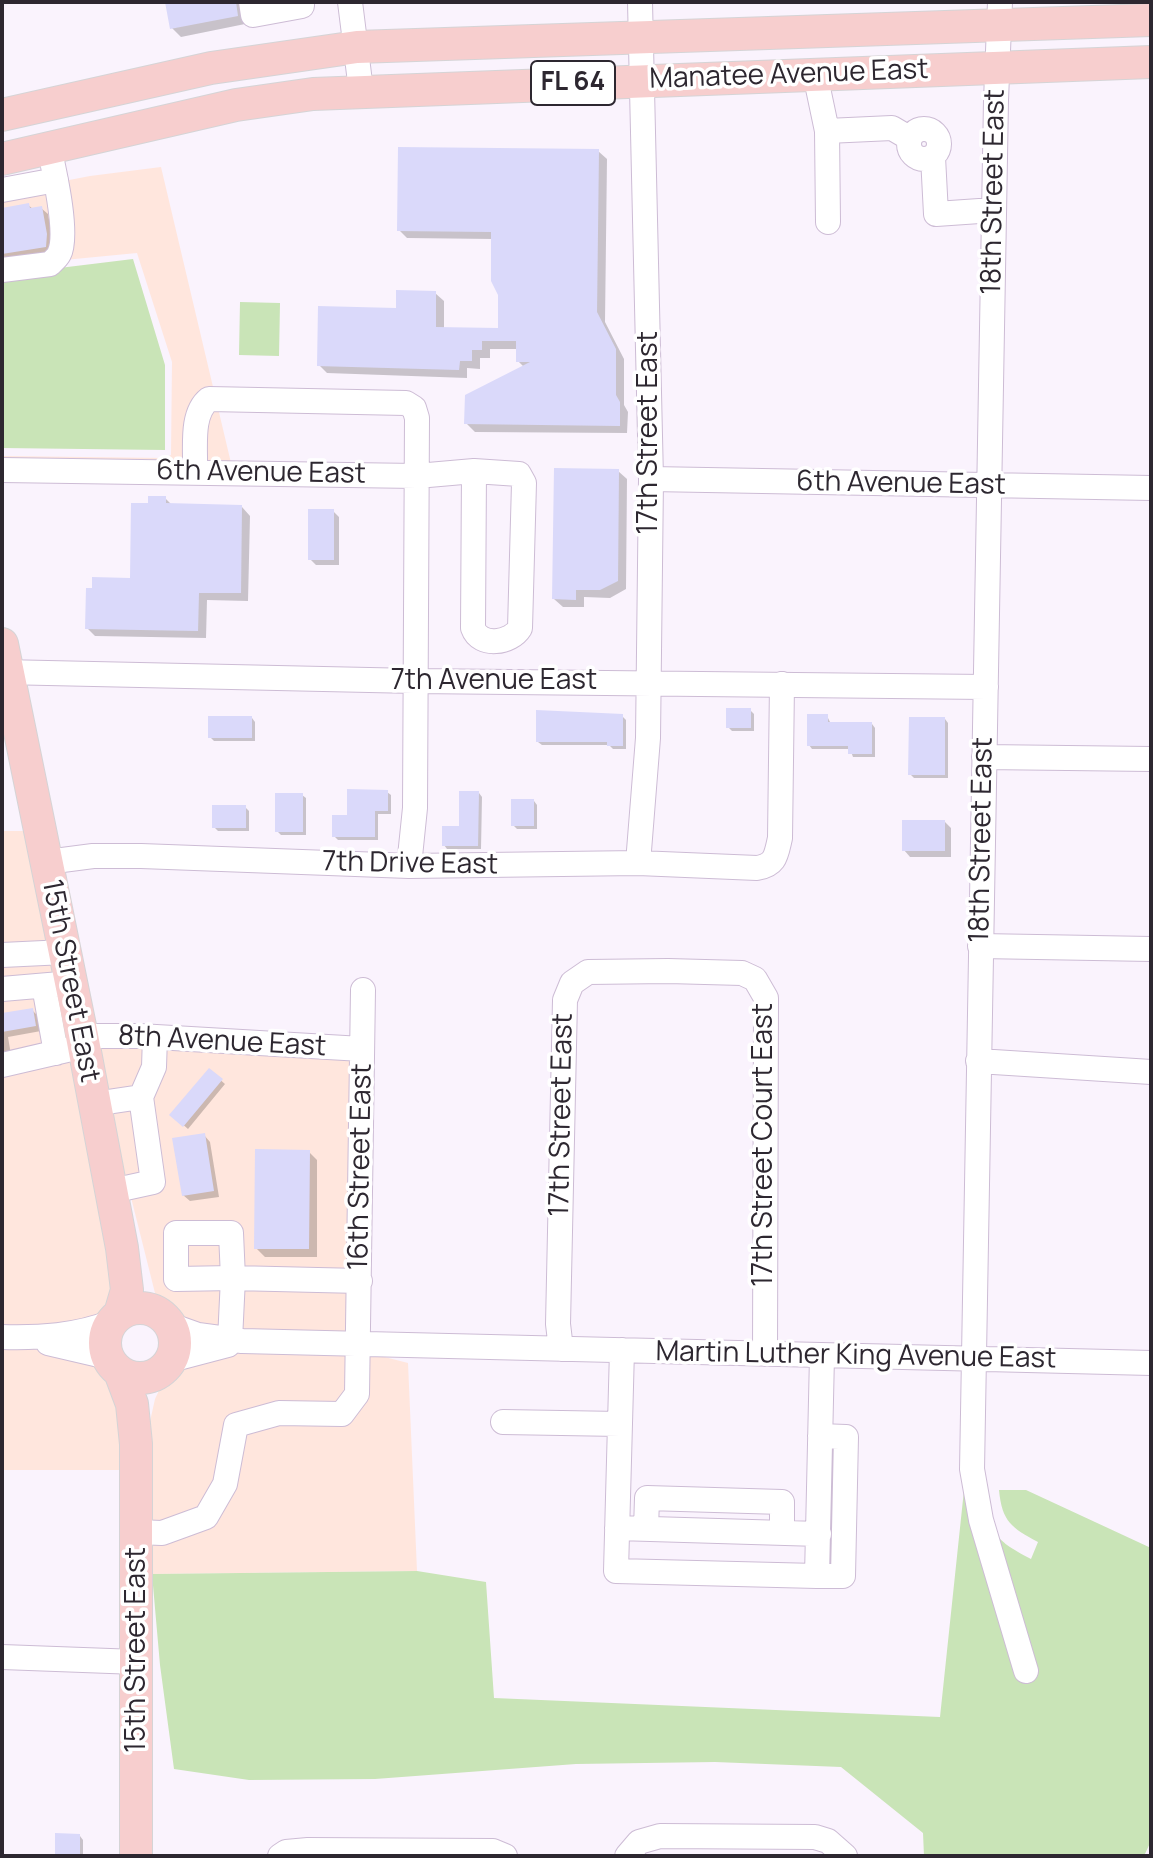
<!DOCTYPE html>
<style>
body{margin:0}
#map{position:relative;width:1153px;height:1858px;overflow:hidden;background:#faf3fd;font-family:Manrope,sans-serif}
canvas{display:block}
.frame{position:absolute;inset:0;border:4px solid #2d2730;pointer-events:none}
</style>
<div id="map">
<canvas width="1153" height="1858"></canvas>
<div class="frame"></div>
</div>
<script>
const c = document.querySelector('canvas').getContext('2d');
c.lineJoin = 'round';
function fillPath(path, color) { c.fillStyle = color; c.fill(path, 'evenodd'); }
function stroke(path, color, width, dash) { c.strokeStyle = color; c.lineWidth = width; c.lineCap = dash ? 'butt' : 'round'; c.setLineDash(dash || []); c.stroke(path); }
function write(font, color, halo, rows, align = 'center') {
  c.font = font + ' Manrope,sans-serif'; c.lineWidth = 7; c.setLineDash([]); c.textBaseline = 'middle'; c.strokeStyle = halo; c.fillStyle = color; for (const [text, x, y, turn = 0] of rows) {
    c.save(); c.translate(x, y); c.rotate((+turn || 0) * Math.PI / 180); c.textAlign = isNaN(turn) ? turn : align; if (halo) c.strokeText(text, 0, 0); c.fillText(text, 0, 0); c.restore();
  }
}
const commercial = new Path2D(`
 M161,167l70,296 -229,-3v-4l163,2 6,-3 1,-93 -35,-109 -135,13v-73l88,-17z
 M2,831h30l23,112 -53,3z
 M59,962l59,327 -12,25 -17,7 -87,6v-362z
 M93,1046l260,12 -3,276 -101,-2 -45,-5 -28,-9 -2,-6 -17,-11z
 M2,1347h24l77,19 11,13 14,91h-126z
 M242,1351l131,3 35,9 9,208 -265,3 -7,-83v-47l10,-45 8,-17 14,-14z`);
const green = new Path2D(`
 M133,259l32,106v85l-163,-2v-173z
 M240,302l40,1 -1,53 -40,-1z
 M964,1490h18c10,43 9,48 49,69l7,-17c-26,-14 -36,-20 -39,-52h27l125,58v293l-7,15h-220l-1,-23 -82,-66 -126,-5 -139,2 -201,15 -126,1 -75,-11 -14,-104 -8,-91 265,-3 69,11 8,116 446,19z`);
const shadow = new Path2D(`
 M167,2h74l4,22 -64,13 -9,-9z
 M598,151l9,8 -2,163 19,37v46l4,7 -1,21 -152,-1 -9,-9 58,-56 -6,-6v-12h-28v9h-10v11l-13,-1v10l-140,-5 -8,-8 79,-55 37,-17 9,8v28l56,1v-35l-7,-56 -86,-1 -8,-8z
 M28,205l5,4 8,-1 7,6 5,27 -2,11 -49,9v-51z
 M618,471l9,8 -1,110 -16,9 -26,-1v10h-21l-9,-8z
 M165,498l7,7 70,2 8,9 -2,85 -41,-1 -1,38 -111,-2 -8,-8 45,-48 18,-75z
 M333,511l6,6v48h-23l-6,-6z
 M750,710l4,4v17h-22l-4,-4z
 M622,716l4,4v29h-13l-4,-4h-67l-4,-3z
 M827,716l4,8h41l3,4v29h-22l-3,-8h-38l-3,-4z
 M252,718l3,4v19h-41l-4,-4z
 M945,719l3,4v55h-34l-4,-4z
 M387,792l4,3v19h-13v26h-40l-4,-4 15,-19z
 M479,793l3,4 -1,52h-34l-3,-4 17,-17z
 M302,795l4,3v37h-25l-4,-4z
 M534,801l3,4v24h-20l-4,-4z
 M245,807l4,4v20h-31l-4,-4z
 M945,822l6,6v29h-41l-6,-7z
 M32,1010l6,6 3,15 -33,6 3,18 -9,2v-42z
 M210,1071l15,13 -37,45 -16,-14z
 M204,1135l6,7 9,55 -29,4 -7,-6z
 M309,1152l8,8v97h-52l-9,-9z
 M80,1836l3,4v16h-26z`);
const building = new Path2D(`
 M165,2h71l2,14 -68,13z
 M398,147l201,2 -2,163 19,37v46l4,7v24l-156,-2 1,-29 65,-33h-14v-21h-34v9h-10v11h-12l-1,9 -142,-4 1,-60 78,2v-18l40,1v36l62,1v-33l-7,-14v-49l-94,-1z
 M29,203l1,5 12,-2 5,28 -1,13 -44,7v-46z
 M554,468l65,1 -1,112 -18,9h-24v10l-24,-1z
 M148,496h18v7l76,2 -1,88h-42l-1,38 -113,-2 1,-41h6v-11l38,1 1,-75h17z
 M308,509h26v51h-26z
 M726,708h25v20h-25z
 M536,710l87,4v32h-16v-4h-71z
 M807,714h21v8h44v32h-24v-8h-41z
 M208,716h44v22h-44z
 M909,717h36v58h-37z
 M347,789l41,1v21h-13v26h-43v-22h15z
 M459,791h20l-1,55h-36v-20h17z
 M275,793h28v39h-28z
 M511,799h23v27h-23z
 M212,805h34v23h-34z
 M902,820h43v31h-43z
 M33,1008l3,18 -34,6v-19z
 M209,1068l14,11 -40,48 -14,-12z
 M205,1133l9,58 -32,5 -10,-58z
 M255,1149l55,1 -1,99h-55z
 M55,1833l25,1v22h-25z`);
const minor = new Path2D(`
 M251,2l2,13 49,-9v-4
 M350,2l11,88
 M1000,2l-4,98 -24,1369 9,51 45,151
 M815,74l12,57 65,-3 17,10
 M909 144a15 15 0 1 1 30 0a15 15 0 1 1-30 0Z
 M827,131l1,91
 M933,157l3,57 58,-4
 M2,190l54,-10
 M2,270l48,-6c3,-3 7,-6 9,-10 10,-19 -5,-84 -10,-107
 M2,470l415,6 57,-5 45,3 5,9 -4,145c-9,15 -40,20 -47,0l1,-157
 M195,473c1,-24 -5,-59 14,-74l197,4 8,5 3,10 -2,390 -6,58
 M651,479l500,9
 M2,672l413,9 571,6
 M984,757l167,2
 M47,862l46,-6h48l268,10 229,-3 119,5c19,-3 19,-13 23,-30l2,-154
 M638,863l10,-125 3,-259 -11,-477
 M980,946l171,3
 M2,955l63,-3
 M44,986l12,67
 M2,989l70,-6
 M82,1036h57l223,13
 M978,1061l173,11
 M2,1065l82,-19
 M94,1104l47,-7
 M121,1189l32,-7 -12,-85 13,-30 1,-30
 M176,1233h55l2,45 -57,1z
 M170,1325l28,10 44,6 909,22
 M2,1337c38,1 74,-1 110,-15
 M230,1340l3,-62 127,3
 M48,1343l60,14
 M561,1349l-3,-25 7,-324 7,-17 16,-11 80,-1 74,2 13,6 11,19 -1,356
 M622,1350l-6,221 201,5 5,-220
 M171,1360l57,-15
 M503,1422l117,2
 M617,1528l202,6
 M646,1529l1,-31 135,4v31
 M137,1532l25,1 44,-16 19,-33 11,-59 43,-12 63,1 15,-20 6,-404
 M817,1576h26l3,-139 -26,-1
 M2,1657l135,5
 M280,1856l6,-4 22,-2 185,1 12,5
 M627,1856l12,-14 21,-6 155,1 13,4 17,15`);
const major = new Path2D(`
 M2,115l209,-47 146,-21 794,-27
 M2,159l234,-54 77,-11 838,-32
 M2,644l80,392 40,212 5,42 -7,24
 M105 1343a35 35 0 1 1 70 0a35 35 0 1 1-70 0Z
 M120,1372l12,32 4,40v412`);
const shields = [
 [573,83,84]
];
const shieldNames = [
 ["FL 64",573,83]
];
const streetNames = [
 ["Manatee Avenue East",789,75,-2],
 ["18th Street East",994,192,-89],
 ["17th Street East",649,433,-90],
 ["6th Avenue East",261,473,1],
 ["6th Avenue East",901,484,1],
 ["7th Avenue East",494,681],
 ["18th Street East",982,840,-89],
 ["7th Drive East",410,864,1],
 ["15th Street East",70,981,79],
 ["8th Avenue East",222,1042,3],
 ["17th Street East",562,1115,-89],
 ["17th Street Court East",764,1145,-90],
 ["16th Street East",361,1167,-89],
 ["Martin Luther King Avenue East",856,1356,1],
 ["15th Street East",137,1650,-90]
];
fillPath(commercial, '#ffe6dd');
fillPath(green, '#c9e4b7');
fillPath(shadow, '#0003');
fillPath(building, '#dad9fa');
stroke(minor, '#cdbcd5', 26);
stroke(major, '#d5d4d6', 34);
stroke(minor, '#fff', 24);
stroke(major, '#f7cece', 32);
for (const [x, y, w] of shields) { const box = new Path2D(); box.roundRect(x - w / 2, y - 22, w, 44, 6); c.fillStyle = '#fff'; c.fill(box); stroke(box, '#2d2730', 2); }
write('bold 26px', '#2d2730', null, shieldNames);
write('28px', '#2d2730', '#fff', streetNames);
</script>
